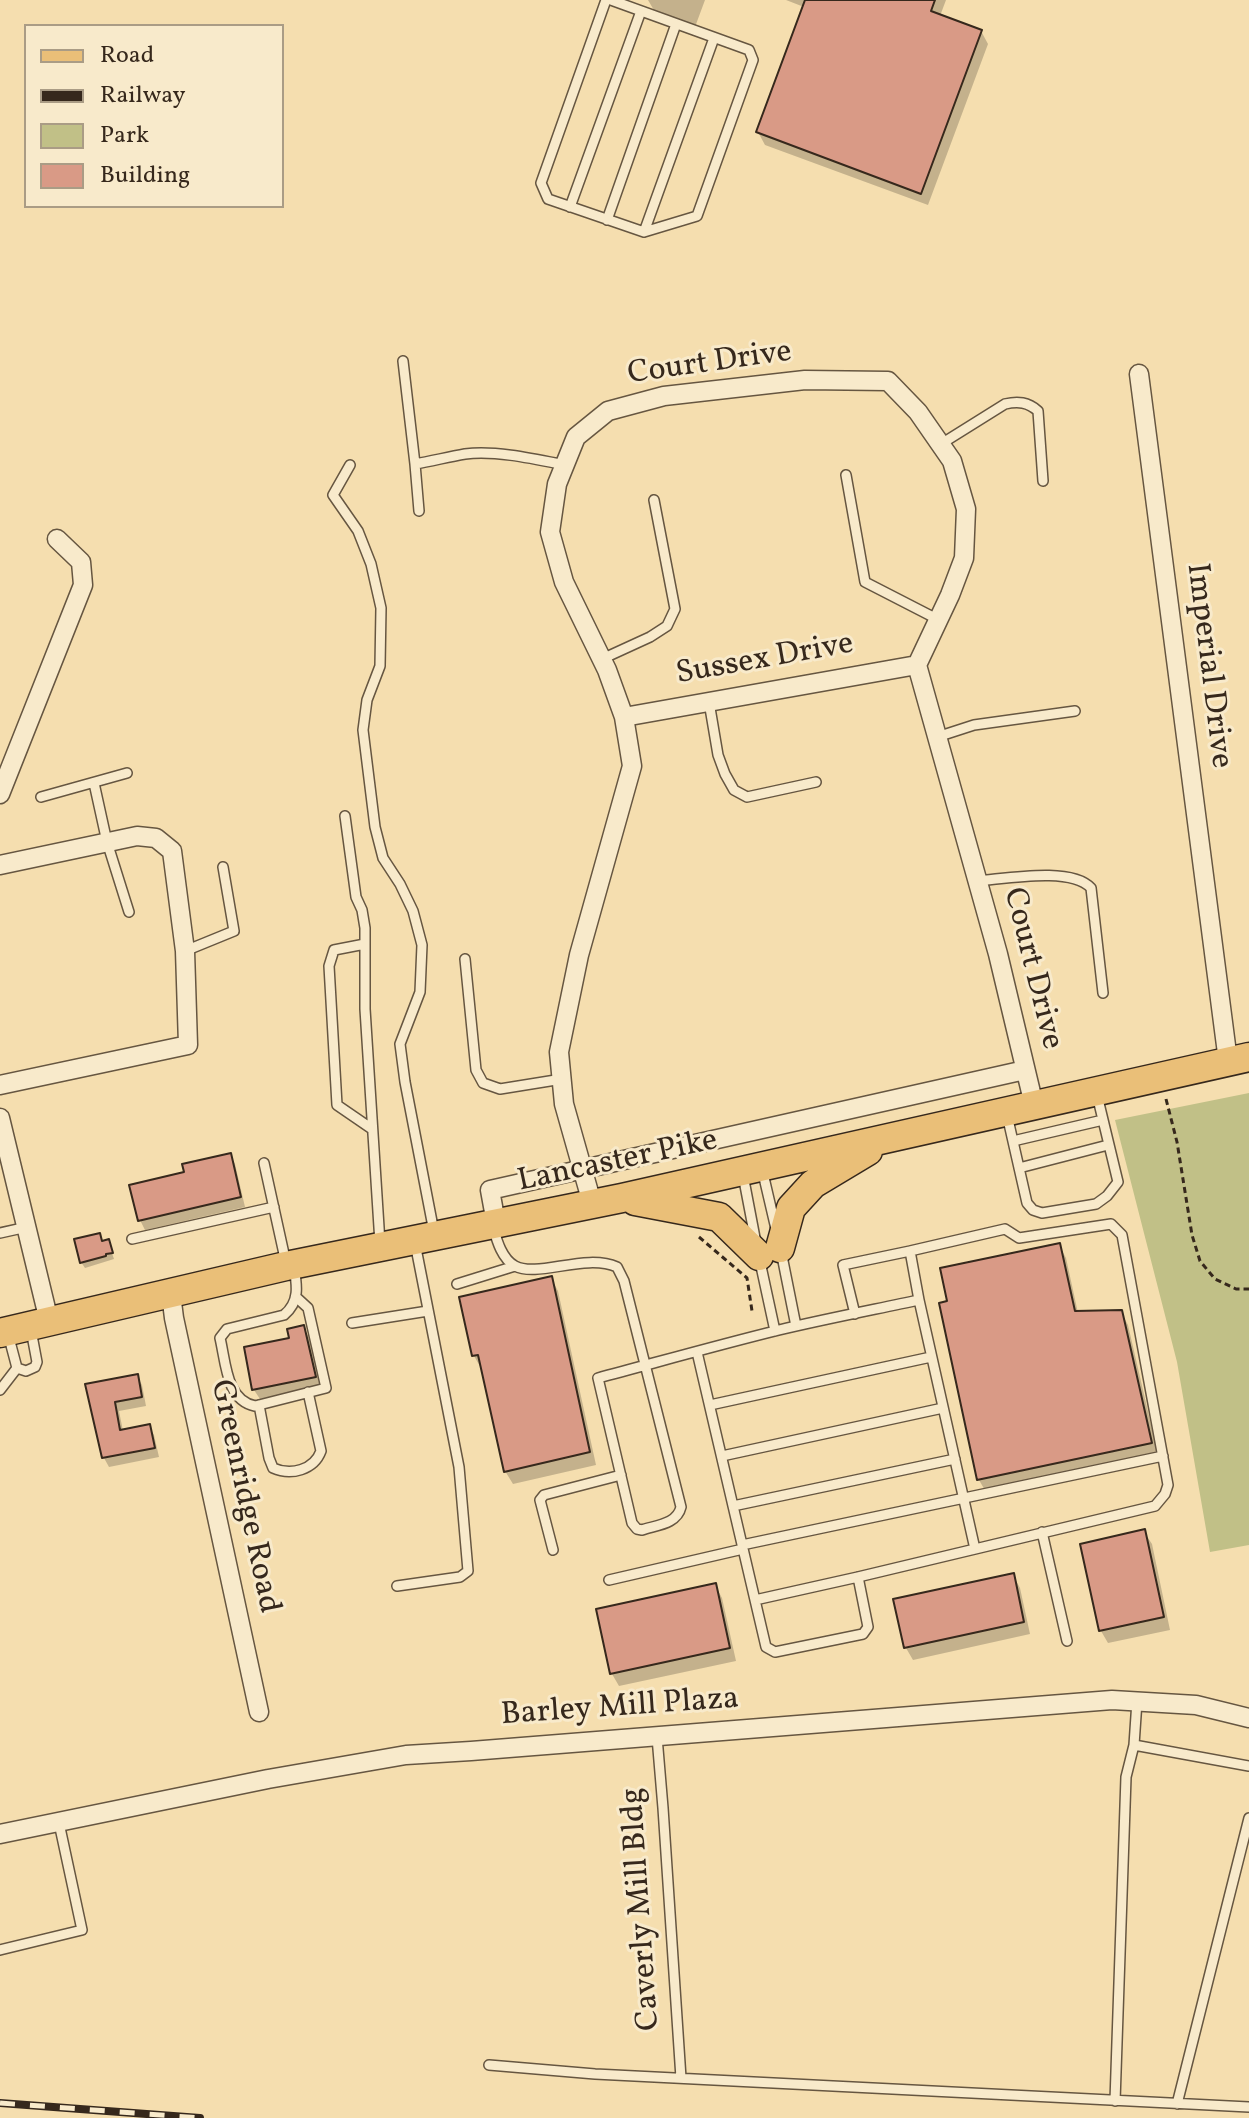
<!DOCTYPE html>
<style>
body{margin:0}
#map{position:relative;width:1249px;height:2118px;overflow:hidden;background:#f5deaf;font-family:Vollkorn,serif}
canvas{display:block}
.legend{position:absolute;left:24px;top:24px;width:260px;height:184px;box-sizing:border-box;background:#f8eacb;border:2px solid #aa9c85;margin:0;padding:10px 14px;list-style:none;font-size:24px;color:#36281c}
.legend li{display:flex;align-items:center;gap:16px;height:40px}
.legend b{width:40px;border:2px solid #aa9c85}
</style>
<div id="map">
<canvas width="1249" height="2118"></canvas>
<ul class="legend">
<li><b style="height:10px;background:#eabf78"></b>Road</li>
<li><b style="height:10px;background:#36281c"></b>Railway</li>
<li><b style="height:22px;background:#c1c087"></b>Park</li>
<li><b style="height:22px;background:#d99a86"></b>Building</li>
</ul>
</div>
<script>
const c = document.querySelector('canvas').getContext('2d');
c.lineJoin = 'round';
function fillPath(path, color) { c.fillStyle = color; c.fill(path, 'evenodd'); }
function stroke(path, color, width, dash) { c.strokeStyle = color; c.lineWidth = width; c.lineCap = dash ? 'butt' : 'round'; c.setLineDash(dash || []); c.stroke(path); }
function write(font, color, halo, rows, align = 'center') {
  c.font = font + ' Vollkorn,serif'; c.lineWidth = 6; c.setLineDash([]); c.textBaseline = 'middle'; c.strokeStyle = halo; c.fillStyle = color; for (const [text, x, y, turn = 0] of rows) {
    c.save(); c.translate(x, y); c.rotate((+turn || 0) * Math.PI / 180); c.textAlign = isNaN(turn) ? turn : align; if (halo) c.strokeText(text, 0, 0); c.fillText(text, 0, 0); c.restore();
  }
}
const green = new Path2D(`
 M1249,1093v452l-39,7 -33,-190 -62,-242z`);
const shadow = new Path2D(`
 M648,0h57l-10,27 -40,-15z
 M786,0h160l-6,16 41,15 7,13 -60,161 -163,-60 -7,-13 46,-125z
 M230,1155l5,9 10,43 -100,23 -5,-10 46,-46z
 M99,1236l4,7 5,-1 6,17 -29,9 -4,-6z
 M1059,1245l7,13 12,55 43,-1 7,13 30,130 -172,37 -7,-12z
 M551,1278l7,13 38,174 -83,19 -8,-13 -24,-103 -7,-12z
 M303,1327l6,10 11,50 -60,12 -6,-9 -8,-41 45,-9z
 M137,1376l5,9 4,21 -27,5 4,20 26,-5 5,9 5,22 -50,10 -5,-9 -17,-72z
 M1144,1532l8,12 18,86 -62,13 -7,-12 -19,-86z
 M1013,1575l7,13 10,46 -117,26 -7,-12z
 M715,1585l7,13 14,63 -117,25 -7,-12z`);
const building = new Path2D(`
 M805,0h130l-4,11 51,19 -61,164 -165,-62z
 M231,1153l10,44 -103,24 -9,-36 55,-13 -2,-8z
 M100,1233l2,8 7,-2 4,14 -7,1v2l-26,7 -6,-24z
 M1060,1243l15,68 47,-1 30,133 -175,37 -38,-177 8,-2 -7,-33z
 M552,1276l38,176 -86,20 -26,-117 -6,1 -13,-59z
 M304,1325l12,52 -64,13 -8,-43 45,-9 -2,-9z
 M138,1374l4,23 -27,5 5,28 30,-6 5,24 -53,10 -17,-74z
 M1145,1529l19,88 -65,14 -19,-87z
 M1014,1573l10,49 -120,26 -11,-49z
 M716,1583l14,65 -120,26 -14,-65z`);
const path = new Path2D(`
 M1166,1099l11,43 15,93 8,26 15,18 21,10h13
 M699,1237l48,41 5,33`);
const lane = new Path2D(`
 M606,0l-65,183 7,16 96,33 53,-16 56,-156 -4,-10 -138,-50
 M570,207l71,-196
 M607,220l69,-196
 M644,232l70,-194
 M403,361l12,103c17,-3 33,-7 50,-10 30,-4 70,5 100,11
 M941,444l64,-40c13,-3 23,-2 33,7l5,70
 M415,464l4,47
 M350,465l-17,30 25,36 13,33 10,44 -1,58 -13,34 -4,30 12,97 8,31 17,26 13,27 9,34 -2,47 -20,52 5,38 29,150
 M846,475l19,107 74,38
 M602,659l48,-22 17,-11 8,-17 -21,-109
 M709,702l9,53 7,19 9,16 13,7 69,-15
 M937,737l37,-12 101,-14
 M94,783l13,59 22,70
 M41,797l86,-24
 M345,816l11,81 6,13 3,18v81l15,234
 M977,881c28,-2 94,-15 114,7l12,105
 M365,944l-31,6 -5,16 8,139 35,24
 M185,951l49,-20 -11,-64
 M465,959l11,111 7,13 17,6 62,-10
 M1007,1115l20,88 6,7 9,3 54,-9 11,-8 11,-14 -21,-87
 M1013,1141l90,-21
 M264,1163l22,100
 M1019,1168l89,-23
 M762,1169l14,60
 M743,1175l13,68
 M493,1227c4,14 9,32 22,39 23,12 70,-13 102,1l7,14 57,226c-4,17 -24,18 -39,23l-5,-1 -5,-6 -34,-145c60,-16 120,-33 181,-48 46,-11 93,-20 140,-30l-9,-49 95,-22 14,9 92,-14 11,11 46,250 -3,9 -10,12 -297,71 -103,23 -58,-248
 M0,1233l27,-6
 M132,1239l142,-32
 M781,1251l15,75
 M759,1257l16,74
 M294,1267c3,18 6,35 -10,48l-57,14 -7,9c6,25 6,62 35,68l71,-18 -18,-80 -12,-11
 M457,1284l58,-18
 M919,1300l56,249
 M855,1314l-12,-49 67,-14
 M352,1323l76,-12
 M8,1334l9,34 9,3 9,-4 2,-5 -6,-32
 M0,1390l17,-22
 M259,1405l10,53 4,10c18,8 41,2 48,-17l-13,-59
 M710,1405l221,-48
 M722,1456l221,-48
 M733,1506l222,-47
 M1042,1532l25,109
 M742,1545l421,-89
 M553,1550l-13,-50 4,-5 77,-20
 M609,1580l134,-31
 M397,1586l63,-9 8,-6 -9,-104 -44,-224
 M755,1600l11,47 9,5 88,-18 5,-7 -10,-50
 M657,1737l6,71 18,270
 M1134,1745l3,-44
 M0,1950l82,-20 -23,-107
 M489,2065l106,9 654,33
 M1115,2101l11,-324 8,-32 115,21
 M1177,2104l72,-286`);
const street = new Path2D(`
 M1139,374l89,687
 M624,717l293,-52
 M0,794l83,-209 -2,-23 -24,-23
 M0,865l137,-29 19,2 16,13 13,100 3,94 -188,40
 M0,1118l49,203
 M592,1203l-28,-99 -5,-52 20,-97 53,-189 -8,-49 -17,-47 -43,-88 -14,-50 7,-48 19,-47 32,-26 56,-15 141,-16 83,1 30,31 34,49 14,48 -2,49 -14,37 -33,70 81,289 36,151
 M496,1223l-6,-33 535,-120
 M171,1294l3,24 85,394
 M0,1834l268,-55 138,-24 65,-4 641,-51 84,5 53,13`);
const primary = new Path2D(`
 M635,1201l84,16 40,39
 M780,1248l11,-40 22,-24 55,-33
 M0,1333l286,-67 336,-68 627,-141`);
const rail = new Path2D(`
 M0,2103l200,15`);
const streetNames = [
 ["Court Drive",710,365,-8],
 ["Sussex Drive",765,661,-10],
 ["Imperial Drive",1207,666,83],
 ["Court Drive",1031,969,76],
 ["Lancaster Pike",618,1163,-12],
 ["Greenridge Road",243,1497,78],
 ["Barley Mill Plaza",620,1709,-4],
 ["Caverly Mill Bldg",643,1909,-94]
];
fillPath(green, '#c1c087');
fillPath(shadow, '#0003');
fillPath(building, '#d99a86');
stroke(building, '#36281c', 2);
stroke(lane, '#665641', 12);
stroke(street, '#665641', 21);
stroke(primary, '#36281c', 31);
stroke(path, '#36281c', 3, [6, 4]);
stroke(lane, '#f8eacb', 9);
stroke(street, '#f8eacb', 18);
stroke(primary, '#eabf78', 28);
stroke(rail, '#36281c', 8);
stroke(rail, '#f8eacb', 5, [15]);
write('32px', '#36281c', '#f8eacb', streetNames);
</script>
